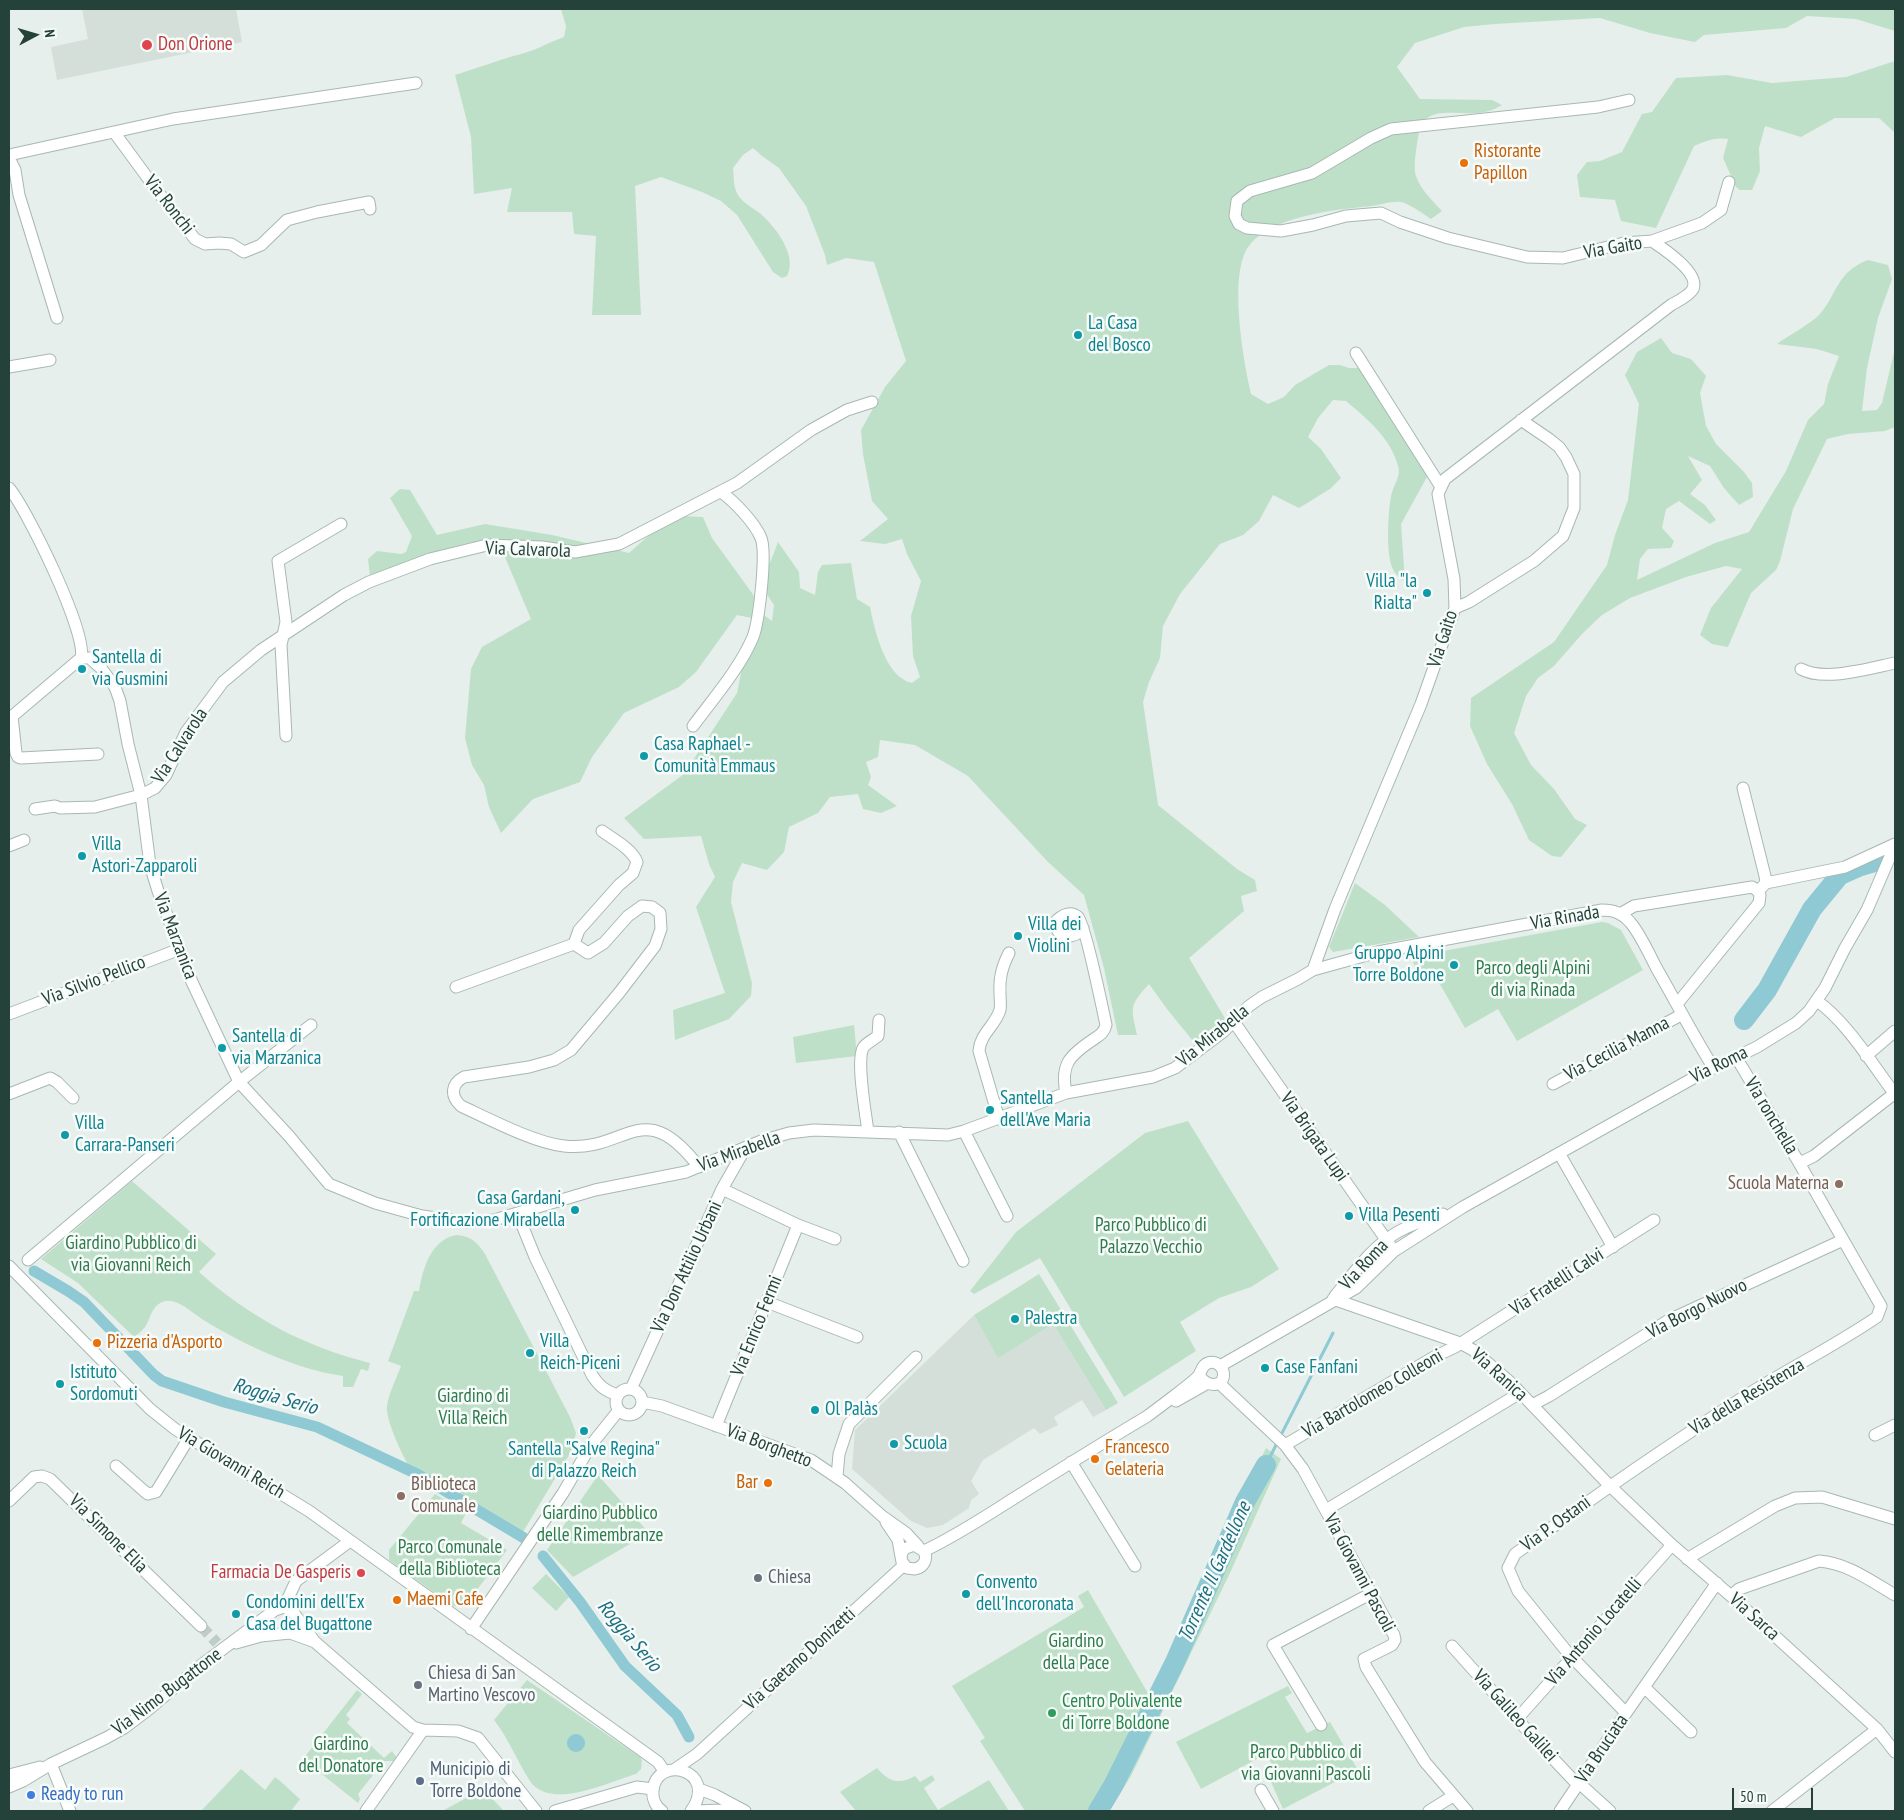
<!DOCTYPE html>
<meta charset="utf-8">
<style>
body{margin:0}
#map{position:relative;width:1904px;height:1820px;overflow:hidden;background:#e6efeb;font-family:"PT Sans Narrow",sans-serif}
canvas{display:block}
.frame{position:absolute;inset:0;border:10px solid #24423a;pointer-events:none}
.north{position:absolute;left:10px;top:10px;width:50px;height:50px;-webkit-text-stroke:4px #f7fbf9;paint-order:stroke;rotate:84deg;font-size:14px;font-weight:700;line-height:20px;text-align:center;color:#24423a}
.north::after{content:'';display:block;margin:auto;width:18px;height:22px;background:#24423a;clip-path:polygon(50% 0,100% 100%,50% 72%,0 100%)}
.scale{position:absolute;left:1732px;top:1788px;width:81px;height:22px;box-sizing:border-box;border:2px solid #24423a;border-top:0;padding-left:6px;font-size:15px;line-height:18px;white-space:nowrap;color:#24423a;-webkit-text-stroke:4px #f7fbf9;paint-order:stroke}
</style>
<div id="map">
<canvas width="1904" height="1820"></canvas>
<div class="frame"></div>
<div class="north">N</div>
<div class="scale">50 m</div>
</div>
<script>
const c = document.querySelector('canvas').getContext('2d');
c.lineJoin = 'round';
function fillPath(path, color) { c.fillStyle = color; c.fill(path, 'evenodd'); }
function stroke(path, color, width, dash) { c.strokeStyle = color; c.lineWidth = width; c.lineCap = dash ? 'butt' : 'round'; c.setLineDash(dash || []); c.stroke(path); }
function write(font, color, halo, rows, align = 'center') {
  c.font = font + ' "PT Sans Narrow",sans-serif'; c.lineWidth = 5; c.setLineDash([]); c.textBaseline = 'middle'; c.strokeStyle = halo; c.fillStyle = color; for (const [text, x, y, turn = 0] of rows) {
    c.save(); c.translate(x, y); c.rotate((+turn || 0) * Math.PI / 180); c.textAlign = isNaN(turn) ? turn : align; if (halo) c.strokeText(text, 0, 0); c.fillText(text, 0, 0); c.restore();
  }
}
const built = new Path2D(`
 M82,9h154l6,33 -185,38 -6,-33 37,-8z
 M974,1315l24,42 55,-33 53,86 -13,7 -11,-17 -28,17 4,8 -18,9 -6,-6 -51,32 -12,21 8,13 -8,6 -2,8 -26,17 -16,3 -16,-7 -59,-52 3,-39z`);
const green = new Path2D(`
 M561,9h1334v22l-39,-12 -49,-3 -21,12 -82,7 -9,7 -45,-9 -50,-15 -105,6 -31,3 -49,16 -18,24 23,32 72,1 10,5c-22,14 -43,5 -66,9 -5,1 -10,5 -15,7 -2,13 -9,44 -5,55 4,13 17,25 26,35l-11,8c-7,-5 -23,-16 -30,-17 -9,-1 -21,3 -30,4 -36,4 -111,10 -127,49 -13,32 -1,105 7,139l17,10 16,-7 11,-12 34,-20h11l9,3h21l57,109 -26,47 4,58c-4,-3 -9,-7 -11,-11 -9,-13 -6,-64 -2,-79 3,-9 9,-17 6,-26 -7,-28 -31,-47 -52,-65l-13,-1 -15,18 -10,19 13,12 20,29 -11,11 -31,19 -26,-13 -14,26 -16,14 -23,9 -40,50 -17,32 -3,32 -11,24 -6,20 15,103 79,64 18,11 2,11 -16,5 3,15 -55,47 37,62 -25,19 -8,2 -26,-32 -18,-25c-20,22 -18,22 -12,51h-19l-14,-67 -20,-73 -36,-33 -80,-86 -53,-31 -35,-5 -2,17 -12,5 5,15 -3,8 29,21 -16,7 -18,-4 -5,-15 -28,3 -12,16 -29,14 -5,25 -17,18 -25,-7 -9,19 -2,20 21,81 -1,13 -22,23 -54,21 -2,-30 52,-17 -29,-86 19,-30 -6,-13 -8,-28 -57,3 -20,-21 60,-44 53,-81 15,-75 -15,-3 -41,57 -17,15 -55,26 -32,44 -12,25 -47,17 -32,34 -12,-26 -5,-22 -12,-20 -7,-27 6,-69 11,-22 49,-28 -29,-69 -30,-8 -31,8 -71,27 -2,-18 9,-8 24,3 5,-2 6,-16 -22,-38 10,-9 10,1 27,45 48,-11 67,11 77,18 18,-16 33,-21 23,1 9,21 40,55 12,22 8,6 2,-16 -10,-15 4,-22 10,-26 21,30 1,16 15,7 3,-23 4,-7 29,-2 6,36 13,8c5,24 15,70 42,76l8,-6 -7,-21 -2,-40 10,-35 -14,-27 -5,-15 -17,5 -25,-3 28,-22 -16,-18 -9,-47 -2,-24 24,-43 21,-26 -32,-99 -28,-4 -19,7 -2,-10 -19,-49 -27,-38 -17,-12 -9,-8 -10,7 -10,13c1,10 0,19 5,27 6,10 19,14 27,23 14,14 32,39 22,58l-5,2 -9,-6 -36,-57 -16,-14 -19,-9 -41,-15 -26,9 6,129h-49l4,-79 -22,-2 -2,-22h-65l5,-24 -38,6 -3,-57 -16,-62 58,-19c18,-3 34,-13 51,-19l2,-11z
 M1895,61v72l-16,-15h-44l-34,19 -36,-11 -6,22 1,23 -8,19h-12l-4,-3 -13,-29 5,-19c-12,-2 -22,2 -34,7l-38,82 -35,-7 -6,-21 -35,-3 -3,-22 10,-13 13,-1 22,-9 20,-38 10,-2 24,-34 51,-3 45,8 74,-6z
 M1868,260l20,5 4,14 -14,39 -11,50 -5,43 15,-1 5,-7 13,-55v79l-10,4 -37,3 -21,5 -34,70 -13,52 -4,9 -25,23 -23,54 -16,-3 -12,-9 11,-27 31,-39 -16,-3 -40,11 -56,21 -28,17 -20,19 -28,32 -16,12 -12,18 -12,37 17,32 23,24 21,30 12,6 -26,32 -9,-1 -23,-16 -17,-36 -25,-40 -17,-38 1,-28 83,-56 53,-77 8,-30 13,-35 11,-96 -14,-29 12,-23 24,-14 11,15 19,6 15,17 -6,17 6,33 10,18 28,28 8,11 1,14 -14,8 -15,-17 -14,-22 -22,-10 14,24 -12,14 15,11 11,15 -6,4 -31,-23 -13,8 -4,19 12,13 -3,7 -23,1 -8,10 -3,21 78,-37 34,-11 37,-61 22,-51 16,-16 4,-20 11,-28 -22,-7 -40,-5c11,-8 33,-20 42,-29 19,-21 17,-43 49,-55z
 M1355,883l30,22 34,32 -86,15 -4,-5z
 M1602,922l6,1 13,7 22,40 -126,71 -19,-32 -33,19 -32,-56 -11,6 -12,-21z
 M854,1025l3,31 -61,7 -3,-26z
 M1188,1121l91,148 -28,18 -32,11 -39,24 16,29 -72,46 -84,-139 -66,36 -4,-3 46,-59 129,-99z
 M132,1181l84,73 -17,18c50,45 106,75 171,91l-2,8 -7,-2 -8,18h-10v-11c-48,-7 -96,-30 -138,-55 -12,-7 -29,-25 -43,-19 -11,5 -11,16 -17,25 -3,4 -7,7 -11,10l-56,-54 -37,-24z
 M457,1235c14,1 21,8 28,19l85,163 6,16 -4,17 -49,82 -113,-64c-7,-11 -25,-49 -23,-62 2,-13 9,-27 14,-40l-13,-5 26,-70h5c4,-23 12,-52 38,-56z
 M1039,1274l79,129 -12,7 -53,-86 -55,34 -24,-43z
 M1266,1448l15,11 -51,114 -99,203 -22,35h-84l-45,-70 5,-3 -33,-52 132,-79 -6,-11 10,-6 61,105z
 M598,1475l51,58 -76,44 -26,-27z
 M435,1494l31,19 -5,10 46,27 -43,57 -11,-1 -64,-46v-10z
 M546,1574l23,23 -13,14 -24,-23z
 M527,1680l113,77 2,3 -1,9 -5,5c-27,8 -86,37 -106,7 -13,-20 -21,-42 -36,-61z
 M1288,1686l4,7 -7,4 22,36 23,-11 28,48 -75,39 -12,-27 8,-5 -13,-23 -65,35 -25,-47z
 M357,1690l5,4 -16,21 4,4 -3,4 37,35 8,-7 5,7 -3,3h-10l-26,33 2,5 -2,4 -55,-44z
 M877,1768c12,14 22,17 38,8l5,6 12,-7 3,5 -11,8 14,22 51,-30 20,31h-153l-16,-19z
 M241,1769l24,21 10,-13c10,7 16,15 25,22l-9,12h-90z
 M483,1789l21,22h-59l-1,-1z`);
const water = new Path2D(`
 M567 1743a9 9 0 1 1 18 0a9 9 0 1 1-18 0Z`);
const stream = new Path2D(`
 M1875,862l11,-6
 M1280,1437l53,-104
 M1266,1465l11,-22`);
const canal = new Path2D(`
 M34,1271l34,20 16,11 70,73 8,6 62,21 93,25 100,47 107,64
 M543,1556l37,46 45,64 52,49 12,22`);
const river = new Path2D(`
 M1744,1020l23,-30 45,-81 28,-34 18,-8 17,-5
 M1098,1811l15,-25 62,-124 70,-160 21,-37`);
const minorTunnel = new Path2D(`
 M201,1626l16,17`);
const minor = new Path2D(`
 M114,132l44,60 37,47 10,5 14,-1 12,1 13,8 17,-7 26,-25 30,-8 52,-10 1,7
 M9,155l164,-36 243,-36
 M9,158l6,12 4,25 38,123
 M1652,241l50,-18 19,-13 8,-28
 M1356,353l85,134
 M9,367l41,-7
 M9,488c18,21 79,146 72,170
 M1455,608l14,-6 65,-41 29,-25 11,-28v-34l-8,-17 -7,-10 -10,-8 -28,-19
 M81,658h9l4,4 7,6 14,19 5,14 8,43 13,51 9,70 8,26 34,91 47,100 50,54 40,48 46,19 47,13 44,6 28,-2 101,-30 91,-18 75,-31 28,-8 25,-3 134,5 16,-4 102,-38 87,-16 22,-9 49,-37 25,-25 13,-9 36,-18 15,-9 65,-18 224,-42c12,0 20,3 28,12 11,13 19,32 27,47 19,33 36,66 56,98
 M1801,669c23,13 70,-1 94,-6
 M12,716l4,37 2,4 3,1 77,-4
 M9,719l72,-61
 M693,726c20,-27 47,-58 60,-89 6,-16 14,-84 8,-99 -6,-15 -27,-37 -40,-46
 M286,736l-5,-91 5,-23 -8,-61 63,-37
 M1743,788l22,88 1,7
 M35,809l20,-3 5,2 35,-1 46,-12 14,-7 11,-13 20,-43 37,-50 38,-32 83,-55 25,-13 61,-23 57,-14 55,2 33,5 44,-8 118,-61 74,-53 36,-20 25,-8
 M602,831c11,8 30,18 35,31l-4,11 -14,12 -40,45 -5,14 14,9 16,-10 24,-27 14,-10 10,1 8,6 1,16 -6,17 -36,47 -48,57 -17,10 -25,7 -65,10c-13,7 -14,19 -3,29 28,13 74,37 103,40 63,7 78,-53 135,21
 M9,846l15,-6
 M1758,891l8,-8 79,-16 50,-23
 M1620,914l14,-8 118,-19 6,4
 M1313,970l22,-61 86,-205 34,-96 -1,-29 -16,-85 7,-15 226,-174c7,-4 18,-9 22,-16 7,-16 -29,-40 -41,-48l-28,2 -61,15 -36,-1 -79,-19 -48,-16 -19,-9 -35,3 -33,9 -32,6 -34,-3 -8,-4 -4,-8 2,-15 13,-10 62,-18 59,-35 20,-9 207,-22 31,-7
 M456,987l118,-43
 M1817,1001c29,20 56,64 77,92
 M1677,1004l82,-101 1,-8 -2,-4
 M9,1014l171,-65
 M1234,1022l160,229
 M1866,1056l29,-25
 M1553,1084l128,-69
 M1066,1093c-6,-29 4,-38 28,-54 6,-4 10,-6 12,-14 -3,-14 -21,-102 -28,-108 -7,-6 -15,-2 -21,3 -4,16 12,20 23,12l3,-4
 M9,1094l41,-16 7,4 16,16
 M999,1119l-20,-68c1,-17 16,-25 21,-41 1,-5 0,-11 0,-16 -1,-16 2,-27 9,-41
 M964,1131l43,85
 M868,1132c-2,-18 -12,-69 -5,-84 3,-5 10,-8 15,-12l1,-16
 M899,1132l64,129
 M1559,1153l54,94
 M1798,1161h6l10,-5 81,-63
 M722,1189l76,36 37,14
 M518,1215l17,42 57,118c7,11 13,16 26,20
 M28,1260l211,-178 72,-57
 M9,1266l141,143 25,20 134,82 349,251 7,10
 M1335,1296c19,-23 36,-48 61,-63 15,-9 31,-14 47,-19
 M1333,1299l127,44 13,7 38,33 98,102 63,60 59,51 146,133 18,23
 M767,1302l90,35
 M1220,1366l136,-78 38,-37 69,-44 234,-131 60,-29 39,-24 13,-12 16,-23 20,-40 22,-38 28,-65
 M1219,1383l66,62 18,24 91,166 1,5 -3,5 -28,14 2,8 59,95 42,49
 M631,1389l91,-200 24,-42
 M616 1402a13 13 0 1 1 26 0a13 13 0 1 1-26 0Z
 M1176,1401l30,-17
 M642,1402l20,4 149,54 34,23 37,33 24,17 12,13
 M1532,1405l17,-9 120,-76 174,-80
 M716,1426l82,-201
 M1875,1435l20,-10
 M1285,1445l149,-88 21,-10 199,-127
 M1071,1462l64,104
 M116,1466l28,25 4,3 8,-2 33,-54
 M837,1477l2,-23 10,-30 67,-67
 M9,1501l25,-24 8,-1 8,3 151,147
 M1326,1510l194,-117
 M886,1522l12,18 4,22 5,6 8,1c9,-2 13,-10 9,-18l-10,-6 -10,4 -3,6
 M924,1551c32,-15 62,-35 92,-54 43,-27 86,-54 130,-80 7,-5 50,-37 53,-42 3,-5 3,-10 9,-12 6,-2 13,1 15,8 4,15 -15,19 -24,4
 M1687,1559l88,-53 20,-8 27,-1 73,22
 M1731,1596l8,-7 80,-28c28,2 52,20 76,34
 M284,1607l12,-26 54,-40
 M471,1629l92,-136 28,-48 28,-35
 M236,1643l25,-7 29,-3 25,9
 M1452,1646l91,102 35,37
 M1644,1687l47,45
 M1626,1713l-58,-60 -50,-62 -10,-23 7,-14c77,-56 155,-110 235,-161 42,-26 86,-48 127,-76l4,-11 -83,-145 -62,-104
 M1517,1719l155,-174
 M1321,1725l-48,-80 99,-52
 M51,1764l19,47
 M675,1769l22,-15 207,-189
 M9,1775l31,-8
 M1579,1783l31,28
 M9,1787l14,-6 28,-17 55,-26 18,-10 25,-19 51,-43 75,-56 9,-3 9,5 22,30 98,85 10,3 35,1 20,7 58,73
 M699,1789l16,6 30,16
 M1261,1790l12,21
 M366,1811l57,-81
 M555,1811l82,-24 16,2
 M662,1811c-6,-4 -10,-12 -9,-20 3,-38 67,-21 38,20
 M696,1811l26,-1 6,1
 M1429,1811l24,-15
 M1560,1811l66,-98 91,-130
 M1772,1811l105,-82`);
const markers = [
 [147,45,6,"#e0444e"],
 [1464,163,5,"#e8710a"],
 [1078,335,5,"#0f9aa8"],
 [1427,593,5,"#0f9aa8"],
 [82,669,5,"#0f9aa8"],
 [644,756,5,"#0f9aa8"],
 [82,856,5,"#0f9aa8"],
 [1018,936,5,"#0f9aa8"],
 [1454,965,5,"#0f9aa8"],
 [222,1048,5,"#0f9aa8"],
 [990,1110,5,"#0f9aa8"],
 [65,1135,5,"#0f9aa8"],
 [1839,1184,5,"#8d6e63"],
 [575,1210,5,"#0f9aa8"],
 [1349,1216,5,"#0f9aa8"],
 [1015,1319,5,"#0f9aa8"],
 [97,1343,5,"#e8710a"],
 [530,1353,5,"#0f9aa8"],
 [1265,1368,5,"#0f9aa8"],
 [60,1384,5,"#0f9aa8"],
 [815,1410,5,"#0f9aa8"],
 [584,1431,5,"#0f9aa8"],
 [894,1444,5,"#0f9aa8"],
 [1095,1459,5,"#e8710a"],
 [768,1483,5,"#e8710a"],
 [401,1496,5,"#8d6e63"],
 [361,1573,5,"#e0444e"],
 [758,1578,5,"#6b7280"],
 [966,1594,5,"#0f9aa8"],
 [397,1600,5,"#e8710a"],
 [236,1614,5,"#0f9aa8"],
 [418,1685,5,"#6b7280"],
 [1052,1713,5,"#2e9e5b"],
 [420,1781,5,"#5c6f8a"],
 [31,1795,5,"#3f7fe0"]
];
const healthNames = [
 ["Don Orione",158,45],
 ["Farmacia De Gasperis",351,1573,"right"]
];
const foodNames = [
 ["Ristorante",1474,152],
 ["Papillon",1474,174],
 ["Pizzeria d'Asporto",107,1343],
 ["Francesco",1105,1448],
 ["Gelateria",1105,1470],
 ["Bar",758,1483,"right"],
 ["Maemi Cafe",407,1600]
];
const streetNames = [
 ["Via Ronchi",169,205,52],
 ["Via Gaito",1613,248,-10],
 ["Via Calvarola",528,550,2],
 ["Via Gaito",1443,639,-72],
 ["Via Calvarola",180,746,-57],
 ["Via Rinada",1565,918,-10],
 ["Via Marzanica",175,936,69],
 ["Via Silvio Pellico",94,981,-21],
 ["Via Mirabella",1213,1036,-39],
 ["Via Cecilia Manna",1617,1049,-28],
 ["Via Roma",1719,1065,-26],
 ["Via ronchella",1771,1116,59],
 ["Via Brigata Lupi",1314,1137,55],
 ["Via Mirabella",739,1152,-20],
 ["Via Roma",1364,1265,-47],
 ["Via Don Attilio Urbani",687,1267,-65],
 ["Via Fratelli Calvi",1557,1282,-33],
 ["Via Borgo Nuovo",1697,1309,-27],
 ["Via Enrico Fermi",757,1326,-68],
 ["Via Ranica",1499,1375,42],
 ["Via Bartolomeo Colleoni",1373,1394,-30],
 ["Via della Resistenza",1747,1397,-31],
 ["Via Borghetto",769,1446,21],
 ["Via Giovanni Reich",231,1463,31],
 ["Via P. Ostani",1556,1524,-36],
 ["Via Simone Elia",108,1534,45],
 ["Via Giovanni Pascoli",1359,1573,62],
 ["Via Sarca",1754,1617,42],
 ["Via Antonio Locatelli",1594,1632,-49],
 ["Via Gaetano Donizetti",800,1659,-42],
 ["Via Nimo Bugattone",167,1692,-37],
 ["Via Galileo Galilei",1515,1716,48],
 ["Via Bruciata",1602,1749,-56]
];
const cultureNames = [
 ["La Casa",1088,324],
 ["del Bosco",1088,346],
 ["Villa \"la",1417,582,"right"],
 ["Rialta\"",1417,604,"right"],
 ["Santella di",92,658],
 ["via Gusmini",92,680],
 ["Casa Raphael -",654,745],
 ["Comunità Emmaus",654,767],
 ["Villa",92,845],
 ["Astori-Zapparoli",92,867],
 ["Villa dei",1028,925],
 ["Violini",1028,947],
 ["Gruppo Alpini",1444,954,"right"],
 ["Torre Boldone",1444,976,"right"],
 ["Santella di",232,1037],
 ["via Marzanica",232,1059],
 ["Santella",1000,1099],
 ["dell'Ave Maria",1000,1121],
 ["Villa",75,1124],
 ["Carrara-Panseri",75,1146],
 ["Casa Gardani,",565,1199,"right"],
 ["Fortificazione Mirabella",565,1221,"right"],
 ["Villa Pesenti",1359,1216],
 ["Palestra",1025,1319],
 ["Villa",540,1342],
 ["Reich-Piceni",540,1364],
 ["Case Fanfani",1275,1368],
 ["Istituto",70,1373],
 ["Sordomuti",70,1395],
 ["Ol Palàs",825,1410],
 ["Scuola",904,1444],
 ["Santella \"Salve Regina\"",584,1450,"center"],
 ["di Palazzo Reich",584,1472,"center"],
 ["Convento",976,1583],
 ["dell'Incoronata",976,1605],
 ["Condomini dell'Ex",246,1603],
 ["Casa del Bugattone",246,1625]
];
const parkNames = [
 ["Parco degli Alpini",1533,969],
 ["di via Rinada",1533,991],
 ["Parco Pubblico di",1151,1226],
 ["Palazzo Vecchio",1151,1248],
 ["Giardino Pubblico di",131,1244],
 ["via Giovanni Reich",131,1266],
 ["Giardino di",473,1397],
 ["Villa Reich",473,1419],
 ["Giardino Pubblico",600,1514],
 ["delle Rimembranze",600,1536],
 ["Parco Comunale",450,1548],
 ["della Biblioteca",450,1570],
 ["Giardino",1076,1642],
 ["della Pace",1076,1664],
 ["Giardino",341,1745],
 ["del Donatore",341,1767],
 ["Parco Pubblico di",1306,1753],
 ["via Giovanni Pascoli",1306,1775]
];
const educationNames = [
 ["Scuola Materna",1829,1184],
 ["Biblioteca",411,1485,"left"],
 ["Comunale",411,1507,"left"]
];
const worshipNames = [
 ["Chiesa",768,1578],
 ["Chiesa di San",428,1674],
 ["Martino Vescovo",428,1696]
];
const leisureNames = [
 ["Centro Polivalente",1062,1702],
 ["di Torre Boldone",1062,1724]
];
const serviceNames = [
 ["Municipio di",430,1770],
 ["Torre Boldone",430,1792]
];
const shopNames = [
 ["Ready to run",41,1795]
];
const waterNames = [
 ["Roggia Serio",275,1397,16],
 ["Torrente Il Gardellone",1215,1572,-66],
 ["Roggia Serio",629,1636,50]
];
fillPath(built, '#d4dfda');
fillPath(green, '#bfe0c8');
fillPath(water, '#8ec9d4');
stroke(stream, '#8ec9d4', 3);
stroke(canal, '#8ec9d4', 11);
stroke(river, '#8ec9d4', 20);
stroke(minorTunnel, '#bfccc8', 11, [11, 5.5]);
stroke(minor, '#a8b8b2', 13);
stroke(minor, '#fff', 11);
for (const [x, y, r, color] of markers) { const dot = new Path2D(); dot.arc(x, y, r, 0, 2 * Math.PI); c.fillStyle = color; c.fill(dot); stroke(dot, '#f7fbf9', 2); }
write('19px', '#be3a42', '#f7fbf9', healthNames, 'left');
write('19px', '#c56008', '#f7fbf9', foodNames, 'left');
write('19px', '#24423a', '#f7fbf9', streetNames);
write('19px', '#0d838f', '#f7fbf9', cultureNames, 'left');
write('19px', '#2d7a4b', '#f7fbf9', parkNames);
write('19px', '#785e54', '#f7fbf9', educationNames, 'right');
write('19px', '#5b616d', '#f7fbf9', worshipNames, 'left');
write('19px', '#27864d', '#f7fbf9', leisureNames, 'left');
write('19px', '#4e5e75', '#f7fbf9', serviceNames, 'left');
write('19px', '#366cbe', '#f7fbf9', shopNames, 'left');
write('italic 20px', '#1c6f80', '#f7fbf9', waterNames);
</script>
